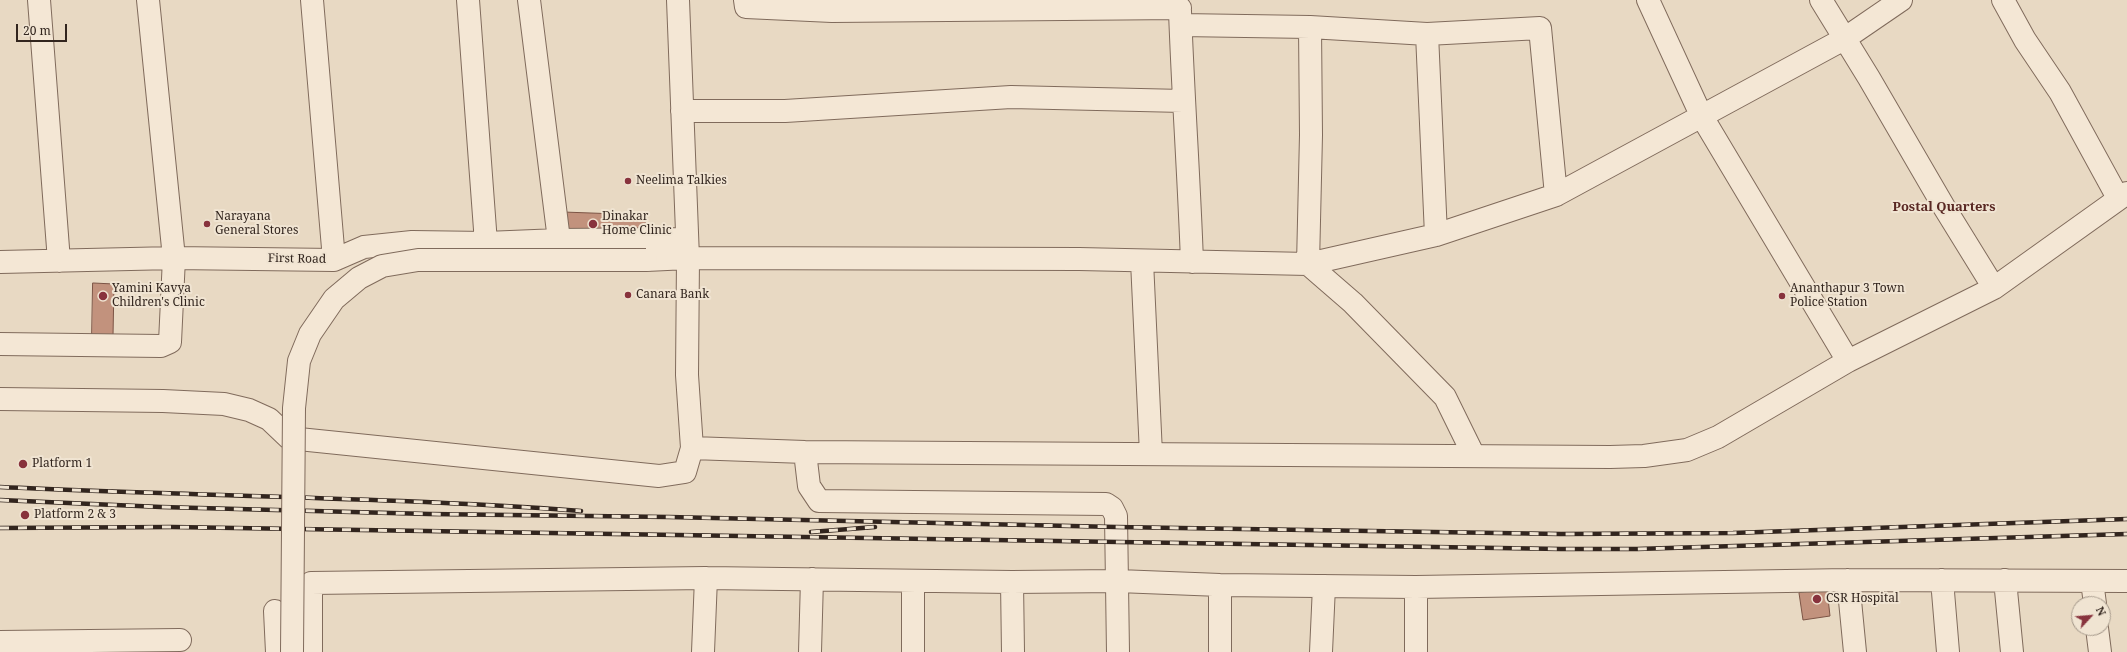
<!DOCTYPE html>
<style>
body{margin:0}
#map{position:relative;width:2127px;height:652px;overflow:hidden;background:#e8d9c3;font-family:"Noto Serif",serif}
canvas{display:block}
.north{position:absolute;left:2071px;top:596px;width:40px;height:40px;box-sizing:border-box;background:#f0e4d2;border:1px solid #a4988a;border-radius:50%;rotate:64deg;font-size:11px;font-weight:700;line-height:16px;text-align:center;color:#32251e}
.north::after{content:'';display:block;margin:auto;width:14px;height:18px;background:#88333d;clip-path:polygon(50% 0,100% 100%,50% 72%,0 100%)}
.scale{position:absolute;left:16px;top:24px;width:51px;height:18px;box-sizing:border-box;border:2px solid #32251e;border-top:0;padding-left:5px;font-size:12px;line-height:14px;white-space:nowrap;color:#32251e;-webkit-text-stroke:3px #f0e4d2;paint-order:stroke}
</style>
<div id="map">
<canvas width="2127" height="652"></canvas>
<div class="north">N</div>
<div class="scale">20 m</div>
</div>
<script>
const c = document.querySelector('canvas').getContext('2d');
c.lineJoin = 'round';
function fillPath(path, color) { c.fillStyle = color; c.fill(path, 'evenodd'); }
function stroke(path, color, width, dash) { c.strokeStyle = color; c.lineWidth = width; c.lineCap = dash ? 'butt' : 'round'; c.setLineDash(dash || []); c.stroke(path); }
function write(font, color, halo, rows, align = 'center') {
  c.font = font + ' "Noto Serif",serif'; c.lineWidth = 4; c.setLineDash([]); c.textBaseline = 'middle'; c.strokeStyle = halo; c.fillStyle = color; for (const [text, x, y, turn = 0] of rows) {
    c.save(); c.translate(x, y); c.rotate((+turn || 0) * Math.PI / 180); c.textAlign = isNaN(turn) ? turn : align; if (halo) c.strokeText(text, 0, 0); c.fillText(text, 0, 0); c.restore();
  }
}
const building = new Path2D(`
 M563,212l83,3 -1,23 -82,-3z
 M93,283l21,1 -1,52h-21z
 M1827,589l3,27 -27,4 -4,-27z`);
const minor = new Path2D(`
 M39,0l20,261
 M312,0l22,260
 M468,0l18,243
 M529,0l30,240
 M745,0l1,7 86,4 348,-3
 M1648,0l53,115 147,246
 M1821,0l48,78 75,129 50,81
 M2003,0l22,40 35,52 58,106
 M1180,11c3,84 9,167 12,251
 M1181,25l129,2 117,7 113,-6 16,167
 M1310,27l1,108 -3,129 45,39 92,94 29,59
 M1427,34l9,201
 M682,111h103l226,-14 172,4
 M646,260l42,-2 391,1 229,5 128,-29 120,-40 288,-156 57,-39
 M1142,261l9,193
 M0,262l174,-4 160,2 30,-13 48,-5 74,1 73,-3 128,-1
 M0,344l161,2 9,-4 4,-84 -26,-258
 M0,399l163,2 61,3 25,6 20,9 20,19 370,38 26,-4 7,-24 -5,-73 1,-117 -10,-258
 M692,448l113,4 805,5 34,-1 43,-6 31,-13 130,-76 146,-73 133,-95
 M805,452l4,34 10,15 287,3 6,4 4,8 2,136
 M1848,580l7,72
 M1942,580l6,72
 M2005,580l7,72
 M2092,581l3,23
 M1012,582l1,70
 M1220,585v67
 M275,611l2,41
 M2097,628l3,24
 M0,642l180,-2
 M311,652v-69l395,-5 306,4 106,-1 102,4 196,2 432,-7 279,1
 M703,652l3,-74
 M810,652l2,-73
 M913,652v-71
 M1321,652l3,-66
 M1416,652v-65`);
const rail = new Path2D(`
 M0,487c194,9 388,10 581,24
 M0,500l161,7 268,7 240,3 447,10 445,7 172,-1 394,-14
 M0,528l172,-1 1389,22h76l490,-15
 M811,532l64,-5`);
const minorBridge = new Path2D(`
 M292,652l2,-244 5,-47 11,-27 24,-35 25,-21 23,-12 36,-6h228`);
const markers = [
 [628,181,4,"#88333d"],
 [207,224,4,"#88333d"],
 [593,224,5,"#88333d"],
 [628,295,4,"#88333d"],
 [103,296,5,"#88333d"],
 [1782,296,4,"#88333d"],
 [23,464,5,"#88333d"],
 [25,515,5,"#88333d"],
 [1817,599,5,"#88333d"]
];
const poiNames = [
 ["Neelima Talkies",636,181],
 ["Narayana",215,217],
 ["General Stores",215,231],
 ["Dinakar",602,217],
 ["Home Clinic",602,231],
 ["Yamini Kavya",112,289],
 ["Children's Clinic",112,303],
 ["Ananthapur 3 Town",1790,289],
 ["Police Station",1790,303],
 ["Canara Bank",636,295],
 ["Platform 1",32,464],
 ["Platform 2 & 3",34,515],
 ["CSR Hospital",1826,599]
];
const streetNames = [
 ["First Road",297,259,1]
];
const neighbourhoodNames = [
 ["Postal Quarters",1944,207]
];
fillPath(building, '#c2927d');
stroke(building, '#7c5445', 1);
stroke(minor, '#806b5c', 24);
stroke(minor, '#f4e7d5', 22);
stroke(rail, '#32251e', 4.5);
stroke(rail, '#f0e4d2', 3, [9]);
stroke(minorBridge, '#806b5c', 24, []);
stroke(minorBridge, '#f4e7d5', 22);
for (const [x, y, r, color] of markers) { const dot = new Path2D(); dot.arc(x, y, r, 0, 2 * Math.PI); c.fillStyle = color; c.fill(dot); stroke(dot, '#f0e4d2', 1.5); }
write('12px', '#32251e', '#f0e4d2', poiNames, 'left');
write('12px', '#32251e', '#f0e4d2', streetNames);
write('bold 13px', '#592823', '#f0e4d2', neighbourhoodNames);
</script>
